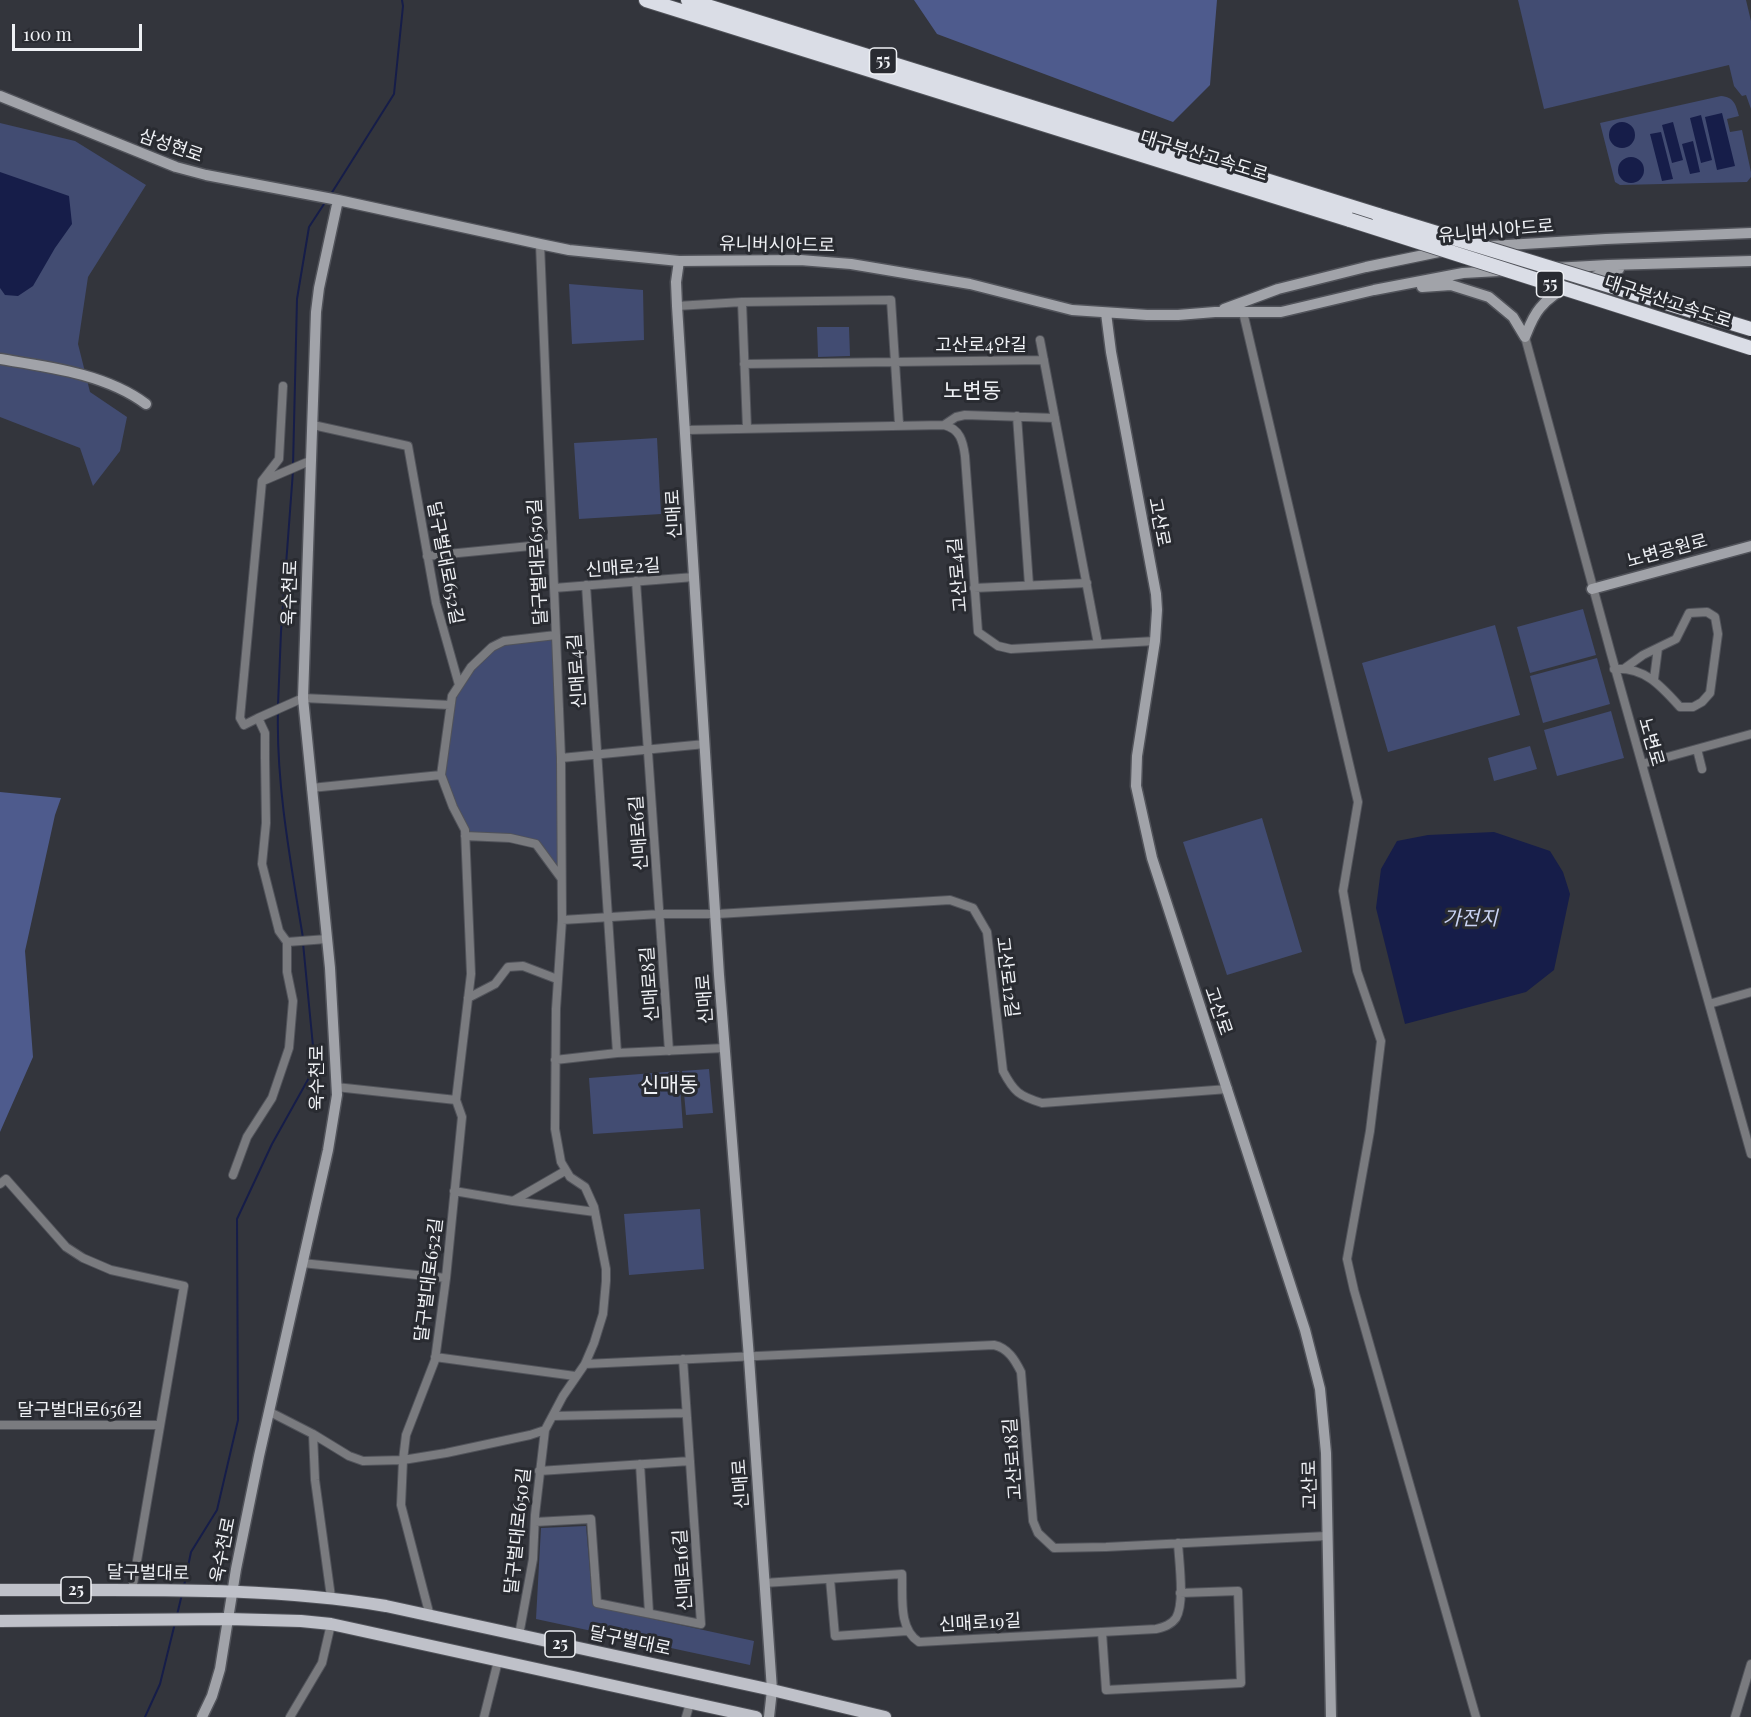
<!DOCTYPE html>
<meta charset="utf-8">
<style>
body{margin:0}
#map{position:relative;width:1751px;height:1717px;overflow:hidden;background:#33353c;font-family:"Playfair Display",serif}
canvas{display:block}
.scale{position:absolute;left:12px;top:24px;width:130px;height:27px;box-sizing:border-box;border:3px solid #eff1f5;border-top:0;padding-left:8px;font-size:18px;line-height:21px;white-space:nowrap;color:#eff1f5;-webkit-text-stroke:4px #292b31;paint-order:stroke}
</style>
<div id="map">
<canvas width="1751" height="1717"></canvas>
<div class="scale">100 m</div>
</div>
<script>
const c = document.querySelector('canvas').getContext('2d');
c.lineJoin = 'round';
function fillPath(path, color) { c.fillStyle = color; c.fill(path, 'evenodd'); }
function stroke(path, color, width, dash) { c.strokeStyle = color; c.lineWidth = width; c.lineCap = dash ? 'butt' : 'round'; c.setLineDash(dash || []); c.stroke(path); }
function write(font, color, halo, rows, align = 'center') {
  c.font = font + ' "Playfair Display","Noto Sans KR",serif'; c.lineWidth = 6; c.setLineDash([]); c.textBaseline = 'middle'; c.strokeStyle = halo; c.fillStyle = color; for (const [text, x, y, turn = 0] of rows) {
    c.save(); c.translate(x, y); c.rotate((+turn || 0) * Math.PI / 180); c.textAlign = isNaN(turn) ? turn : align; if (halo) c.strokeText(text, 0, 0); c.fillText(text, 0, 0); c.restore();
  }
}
const green = new Path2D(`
 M1518,0h228l5,21v88l-5,-14 -4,1 -8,-10 -5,-21 -185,44z
 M1721,96c13,1 15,9 18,20l-12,3 3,13 12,-2 9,42v5l-4,5 -127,3 -5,-3 -15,-59z
 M0,123l75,18 71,44 -58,92 -10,67 12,48 37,25 -7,34 -27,35 -13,-38 -80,-31z
 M569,284l74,6 1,50 -72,4z
 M817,327h32l1,29 -32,1z
 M657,438l4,76 -82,5 -5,-76z
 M1583,609l13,46 -66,18 -13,-46z
 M1495,625l25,90 -132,37 -26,-89z
 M556,635l5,236 -25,-27 -66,-7 -29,-62 11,-79 40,-49z
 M1597,658l13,46 -67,19 -13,-47z
 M1611,711l13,47 -67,18 -13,-46z
 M1530,746l7,23 -43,12 -6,-23z
 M1262,818l40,134 -75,23 -44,-133z
 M709,1069l4,44 -27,2 -4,-44z
 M679,1071l4,57 -90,6 -4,-56z
 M700,1209l4,60 -75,6 -5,-61z
 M586,1526l7,80 161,35 -4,24 -214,-46 5,-91z`);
const forest = new Path2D(`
 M914,0h303l-7,85 -37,37 -236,-88z
 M0,792l61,6 -6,17 -30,136 8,106 -33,75z`);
const water = new Path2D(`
 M1722,113l13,53 -18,4 -12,-53z
 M1701,115l11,45 -11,3 -11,-45z
 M1673,122l10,38 -11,3 -10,-38z
 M1609 135a13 13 0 1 1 26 0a13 13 0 1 1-26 0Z
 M1661,132l12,47 -11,2 -12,-47z
 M1693,141l7,31 -10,2 -8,-30z
 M1618 170a13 13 0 1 1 26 0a13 13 0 1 1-26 0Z
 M0,172l69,24 3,28 -17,24 -22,38 -15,10 -13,-1 -5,-7z
 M1494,832l56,19 13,21 7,22 -16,76 -28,22 -121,32 -29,-116 5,-39 16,-28 31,-6z`);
const stream = new Path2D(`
 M331,194l63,-100 9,-88 -1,-6
 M293,466l4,-167 12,-72 17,-26
 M278,705l3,-73 12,-161
 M278,711c-2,74 13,153 25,227
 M184,1586l7,-34 26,-42 21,-90 -1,-201 35,-75 43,-77 -12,-124
 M177,1615l5,-21
 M145,1717l15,-33 15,-61`);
const street = new Path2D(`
 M742,302l5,126
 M677,306l65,-4 149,-2 8,124
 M1243,312l115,490 -15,89 14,80 24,70 -11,90 -23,128 7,31 122,427
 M1525,337c73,273 149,545 226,817
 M1040,340l58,304
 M744,364l300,-4
 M1017,416l12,169
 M313,425l95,21 28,157 23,82
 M944,425l12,-8 9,-2 90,3
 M686,430l258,-5c16,4 19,16 21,31l13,176 20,14 13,3 144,-8
 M263,481l49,-21
 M427,556l124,-12
 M636,581l33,470
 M586,585l31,468
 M554,588l140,-11
 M974,588l113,-5
 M1614,669c31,-2 47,17 66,38h13l9,-5 8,-9 8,-59 -3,-17 -8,-5 -18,1 -13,26 -33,16 -18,13
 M1654,679l4,-31
 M258,718l45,-20 147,7
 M1697,749l5,20
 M561,758l144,-14
 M1642,764l109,-30
 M311,788l130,-13
 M465,836l45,2 26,6 25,34
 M562,920l98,-6h57l233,-14 23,8 14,24 16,139c11,21 16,25 39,32l186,-14
 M287,942l40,-3
 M468,998l27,-14 13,-17 15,-1 34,13
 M1709,1004l42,-12
 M555,1060l62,-7 108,-5
 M336,1087l120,13 15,-126 -6,-144 -12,-23 -12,-32 11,-79 19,-29 21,-20 12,-6 52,-6
 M233,1175l14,-38 25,-39 17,-50 4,-47 -6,-29v-30l-8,-11 -17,-67 4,-41 -1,-66v-24l-7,-15 -14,7 -4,-7 22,-237 17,-22 4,-73
 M0,1184l6,-5 60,68 17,11 28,12 73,16 -52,304
 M454,1191l59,10 52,-30
 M513,1201l82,11
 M302,1263l144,15
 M435,1357l140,19
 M585,1364l409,-19c14,3 21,15 27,27l12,149 5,12 16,15 52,-1 221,-11
 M270,1412l43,22 36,22 14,5 40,-1 43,-7 84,-18 15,-5
 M553,1416l133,-3
 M0,1425h160
 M313,1434l2,46 16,117
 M640,1464l9,149
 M539,1471l151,-10
 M535,1522l56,-3 6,84 104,21 -18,-265
 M830,1579l5,57 72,-5
 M764,1583l138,-9c1,22 -4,55 17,68l237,-13c8,-2 15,-4 20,-11 9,-15 3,-57 2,-75
 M430,1616l-29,-111 2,-45 3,-25 29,-75 11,-82 16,-161 -6,-17
 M1102,1632l4,58 135,-7 -3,-92 -58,2
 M519,1635l14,-76 2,-44 10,-85 18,-34 22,-32 9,-21 9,-29 3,-33v-12l-12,-62 -9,-20 -15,-10 -9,-15 -6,-33 1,-120 6,-89 -1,-162 -21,-514
 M290,1717l32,-54 9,-39
 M484,1717l14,-56
 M686,1717l4,-14
 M1735,1717l16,-53`);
const secondary = new Path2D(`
 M0,96l176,71 30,8 132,25 202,44 29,6 110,11 121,-1 51,4 119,20 102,26 75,5h31l37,-3h66l93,-22 89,-17 145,-8 143,-4
 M679,261l-3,21 1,24 42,669 30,383 23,332 -3,27
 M1422,287l29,-2 38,12 24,20 12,20c4,-10 8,-21 15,-29 18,-23 52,-31 79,-39
 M1224,309l54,-20 88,-22 92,-19 148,-9 145,-6
 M1106,313l5,39 45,242 1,16 -2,31 -18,115 -1,30 16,72 153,472 15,59 6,64 5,264
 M0,359c49,8 106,15 146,45
 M1592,589l159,-43
 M202,1717l10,-21 8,-27 16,-100 23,-113 69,-306 9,-55 -7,-127 -27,-270 13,-386 3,-24 19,-88`);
const primary = new Path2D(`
 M0,1590c129,1 259,-5 386,16l386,84 113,27
 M0,1621l228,-2 73,2 30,3 425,93`);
const highway = new Path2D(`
 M646,0l704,220
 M688,0l690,215`);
const highwayBridge = new Path2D(`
 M1378,215l373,114
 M1350,220l401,128`);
const shields = [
 [883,61,27],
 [1550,284,27],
 [76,1590,30],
 [560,1644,30]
];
const shieldNames = [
 ["55",883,61],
 ["55",1550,284],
 ["25",76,1590],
 ["25",560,1644]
];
const streetNames = [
 ["삼성현로",171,146,19],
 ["대구부산고속도로",1204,156,17],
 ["유니버시아드로",1496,231,-5],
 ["유니버시아드로",777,245,1],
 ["대구부산고속도로",1668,302,18],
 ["고산로4안길",981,345],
 ["신매로",674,514,-93],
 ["고산로",1159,522,79],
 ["노변공원로",1667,551,-15],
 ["달구벌대로650길",538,562,-93],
 ["달구벌대로652길",445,563,79],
 ["신매로2길",623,568,-4],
 ["고산로4길",958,575,-95],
 ["욱수천로",290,593,-88],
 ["신매로4길",577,671,-94],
 ["노변로",1651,742,74],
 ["신매로6길",639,833,-94],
 ["고산로12길",1007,977,83],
 ["신매로8길",650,984,-94],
 ["신매로",705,999,-94],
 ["고산로",1218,1011,71],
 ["욱수천로",317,1078,-90],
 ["달구벌대로652길",429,1280,-83],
 ["달구벌대로656길",80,1410],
 ["고산로18길",1013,1459,-94],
 ["신매로",741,1484,-94],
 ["고산로",1310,1485,-91],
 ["달구벌대로650길",518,1531,-84],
 ["욱수천로",223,1550,-79],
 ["신매로16길",683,1570,-94],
 ["달구벌대로",148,1573,1],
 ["신매로19길",980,1623,-3],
 ["달구벌대로",630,1641,12]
];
const waterNames = [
 ["가전지",1470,919]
];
const quarterNames = [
 ["노변동",972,391],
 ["신매동",669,1085]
];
fillPath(green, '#424c72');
fillPath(forest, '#4e5b8d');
fillPath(water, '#161d49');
stroke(stream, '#161d49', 2);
stroke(street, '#51535a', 10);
stroke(secondary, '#51535a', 13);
stroke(primary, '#51535a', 14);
stroke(highway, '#51535a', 16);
stroke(street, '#7a7b7f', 8);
stroke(secondary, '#a1a3a9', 10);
stroke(primary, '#bfc1c9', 12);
stroke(highway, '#dadde6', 14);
stroke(highwayBridge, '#51535a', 16, []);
stroke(highwayBridge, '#dadde6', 14);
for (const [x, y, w] of shields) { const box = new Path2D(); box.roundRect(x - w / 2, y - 13, w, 26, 4.5); c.fillStyle = '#292b31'; c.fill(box); stroke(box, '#eff1f5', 1.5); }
write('bold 16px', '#eff1f5', null, shieldNames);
write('18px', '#eff1f5', '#292b31', streetNames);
write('italic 20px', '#cad3f3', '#292b31', waterNames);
write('21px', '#eff1f5', '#292b31', quarterNames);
</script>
